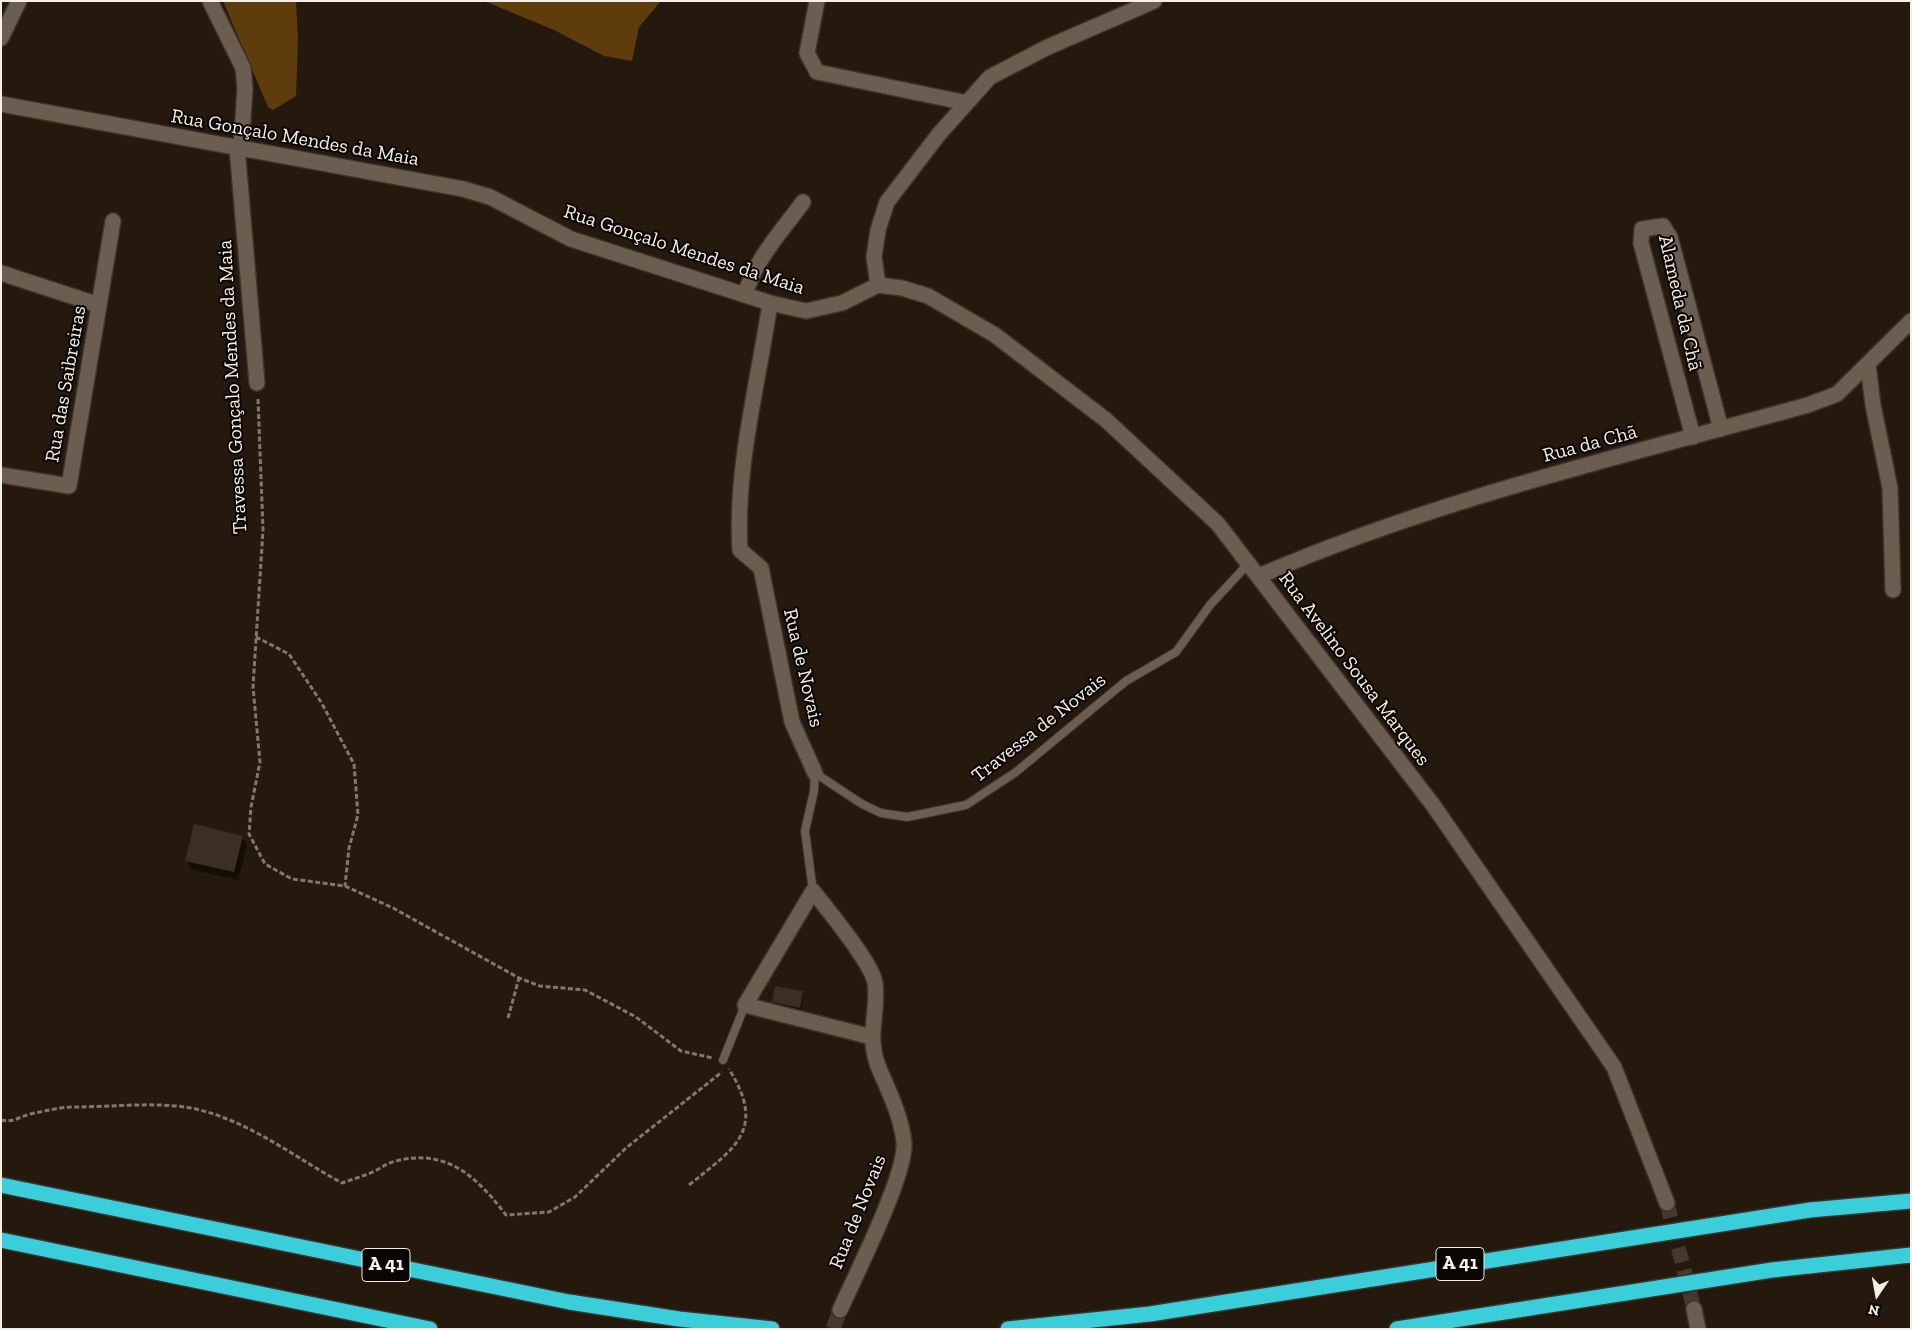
<!DOCTYPE html>
<meta charset="utf-8">
<style>
body{margin:0}
#map{position:relative;width:1912px;height:1330px;overflow:hidden;background:#24190c;font-family:"Zilla Slab",serif}
canvas{display:block}
.frame{position:absolute;inset:0;border:2px solid #f6efe6;pointer-events:none}
.north{position:absolute;left:1852px;top:1270px;width:50px;height:50px;-webkit-text-stroke:4px #090502;paint-order:stroke;rotate:192deg;font-size:14px;font-weight:700;line-height:20px;text-align:center;color:#f6efe6}
.north::after{content:'';display:block;margin:auto;width:18px;height:22px;background:#f6efe6;clip-path:polygon(50% 0,100% 100%,50% 72%,0 100%)}
</style>
<div id="map">
<canvas width="1912" height="1330"></canvas>
<div class="frame"></div>
<div class="north">N</div>
</div>
<script>
const c = document.querySelector('canvas').getContext('2d');
c.lineJoin = 'round';
function fillPath(path, color) { c.fillStyle = color; c.fill(path, 'evenodd'); }
function stroke(path, color, width, dash) { c.strokeStyle = color; c.lineWidth = width; c.lineCap = dash ? 'butt' : 'round'; c.setLineDash(dash || []); c.stroke(path); }
function write(font, color, halo, rows, align = 'center') {
  c.font = font + ' "Zilla Slab",serif'; c.lineWidth = 4; c.setLineDash([]); c.textBaseline = 'middle'; c.strokeStyle = halo; c.fillStyle = color; for (const [text, x, y, turn = 0] of rows) {
    c.save(); c.translate(x, y); c.rotate((+turn || 0) * Math.PI / 180); c.textAlign = isNaN(turn) ? turn : align; if (halo) c.strokeText(text, 0, 0); c.fillText(text, 0, 0); c.restore();
  }
}
const forest = new Path2D(`
 M223,1h73l2,37 -2,58 -23,14 -5,-3z
 M484,1h177l-22,26 -7,34 -28,-5 -50,-26z`);
const shadow = new Path2D(`
 M242,837l5,8 -9,35 -47,-11 -5,-9z
 M803,992l-2,18 -26,-6 -2,-2z`);
const building = new Path2D(`
 M194,824l49,12 -9,36 -49,-11z
 M775,986l28,5 -3,17 -28,-6z`);
const secondaryTunnel = new Path2D(`
 M1667,1203l27,106
 M833,1329l7,-19`);
const path = new Path2D(`
 M258,399l5,131 -10,157 7,75 -9,45 -2,27 16,30 27,15 53,7 48,22 126,70 21,8 45,4 51,27 45,34 32,7
 M256,637l33,17 32,48 33,62 4,51 -9,33 -4,38
 M508,1018l11,-40
 M1,1120c12,3 18,-3 29,-6 15,-3 30,-7 45,-7 39,0 83,-6 121,2 55,13 98,48 146,74 11,-4 22,-7 33,-12 7,-4 13,-8 21,-10 51,-13 81,16 110,54l43,-3 26,-15 51,-49 96,-76
 M689,1185c46,-37 78,-55 40,-116`);
const lane = new Path2D(`
 M813,891l-8,-60 9,-40 1,-18 47,31 19,9 26,4 59,-12 50,-33 110,-91 50,-29 34,-47 38,-41
 M723,1060l22,-55`);
const street = new Path2D(`
 M210,1l33,67 2,20 -4,60
 M817,1l-10,52 10,19 150,31
 M237,147l20,236
 M1,273l98,32
 M878,285l-4,-28 4,-27 9,-28 52,-68 51,-57 58,-30 106,-46
 M745,295c10,-36 37,-64 58,-93
 M770,303c-12,82 -35,164 -30,247l21,18 31,154 23,51
 M1868,364l5,41 17,83 3,102
 M1693,437l-52,-194 1,-14 21,-3 7,11 51,192
 M1,475l68,11 44,-265
 M1259,576c175,-76 364,-120 549,-171l29,-11 74,-73
 M872,1037l-127,-32 68,-114c14,18 59,72 62,92 4,30 -9,50 3,83`);
const secondary = new Path2D(`
 M1,38l18,-37
 M1,104l462,85 27,8 81,42 199,64 36,8 36,-8 36,-18 24,3 26,8 67,39 111,85 112,104 215,281 181,262 53,136
 M1694,1309l4,20
 M840,1310c15,-34 67,-136 64,-168 -3,-27 -16,-52 -26,-76`);
const highway = new Path2D(`
 M1,1185l568,117 110,17 93,10
 M1,1240l429,89
 M1008,1329l142,-15 660,-104 101,-9
 M1397,1329l375,-59 139,-15`);
const shields = [
 [1460,1264,48],
 [386,1265,48]
];
const shieldNames = [
 ["A 41",1460,1264],
 ["A 41",386,1265]
];
const streetNames = [
 ["Rua Gonçalo Mendes da Maia",295,138,10],
 ["Rua Gonçalo Mendes da Maia",684,250,18],
 ["Alameda da Chã",1680,303,77],
 ["Rua das Saibreiras",66,384,-80],
 ["Travessa Gonçalo Mendes da Maia",233,387,-93],
 ["Rua da Chã",1590,444,-15],
 ["Rua de Novais",803,668,77],
 ["Rua Avelino Sousa Marques",1354,669,53],
 ["Travessa de Novais",1039,728,-38],
 ["Rua de Novais",858,1212,-68]
];
fillPath(forest, '#5e3c0c');
fillPath(shadow, '#0007');
fillPath(building, '#3a2f22');
stroke(secondaryTunnel, '#44392d', 15, [15, 8]);
stroke(lane, '#3b332e', 10);
stroke(street, '#3b332e', 18);
stroke(secondary, '#3b332e', 18);
stroke(highway, '#3b332e', 18);
stroke(path, '#81776c', 3, [5, 2.5]);
stroke(lane, '#6b5d4f', 8);
stroke(street, '#6b5d4f', 15);
stroke(secondary, '#6b5d4f', 15);
stroke(highway, '#3aceda', 15);
for (const [x, y, w] of shields) { const box = new Path2D(); box.roundRect(x - w / 2, y - 16.5, w, 33, 4); c.fillStyle = '#090502'; c.fill(box); stroke(box, '#f6efe6', 1); }
write('bold 19px', '#f6efe6', null, shieldNames);
write('20px', '#f6efe6', '#090502', streetNames);
</script>
